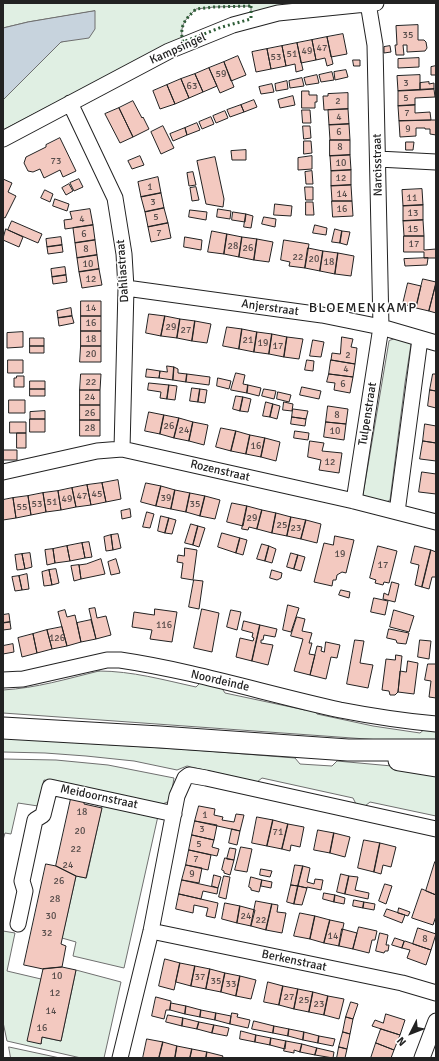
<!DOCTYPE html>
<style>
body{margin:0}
#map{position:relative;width:439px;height:1061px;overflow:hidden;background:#fff;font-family:Signika,sans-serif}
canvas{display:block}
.frame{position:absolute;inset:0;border:4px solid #222;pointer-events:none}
.north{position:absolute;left:391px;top:1013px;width:40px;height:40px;-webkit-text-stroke:3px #fff;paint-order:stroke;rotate:228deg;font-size:11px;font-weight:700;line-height:16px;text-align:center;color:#222}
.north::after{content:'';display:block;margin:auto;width:14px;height:18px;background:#222;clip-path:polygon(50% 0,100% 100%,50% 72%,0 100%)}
</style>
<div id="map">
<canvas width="439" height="1061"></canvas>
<div class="frame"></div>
<div class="north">N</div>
</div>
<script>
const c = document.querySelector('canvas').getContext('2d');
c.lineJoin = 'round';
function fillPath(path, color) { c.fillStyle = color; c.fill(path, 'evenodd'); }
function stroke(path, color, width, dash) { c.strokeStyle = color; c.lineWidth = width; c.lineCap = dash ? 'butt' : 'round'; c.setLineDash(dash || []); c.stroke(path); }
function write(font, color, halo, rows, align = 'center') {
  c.font = font + ' Signika,sans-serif'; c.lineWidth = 3; c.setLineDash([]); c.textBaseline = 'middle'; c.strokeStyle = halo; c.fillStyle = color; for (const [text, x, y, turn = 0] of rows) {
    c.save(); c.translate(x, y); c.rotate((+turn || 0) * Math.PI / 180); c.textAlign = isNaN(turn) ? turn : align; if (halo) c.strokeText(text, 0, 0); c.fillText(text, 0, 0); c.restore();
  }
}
const green = new Path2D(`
 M3,3h327l-79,16v-13l-37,1 -18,2c-11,11 -17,16 -13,33l-136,65 -44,23v-30l58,-58 9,-2 25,-29 -67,11 -25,6z
 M397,338l14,6 -6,39 -15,117 -9,5 -10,-2 -8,-8 26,-154z
 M99,671c33,0 65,9 97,16l5,-5 20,5 4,6 80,17 4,-3 5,1 3,6 56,12 47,7 6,-5 10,1v15l-433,-31v-23c34,-2 63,-11 96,-19z
 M3,738l191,12 101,8 5,6 32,2 5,-5 99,9v46l-66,-14 -5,4 -9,-2 -3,-6 -91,-20 -5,4 -70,-16 -10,4 -43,-9 -48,-5 -41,-3 -42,-1z
 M3,759l53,1 52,5 66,13 -4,23 -10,4 -116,-25 -6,26 -20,-3 -7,31 -6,-1 -2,7z
 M103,804l55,12 -34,152 -51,-12 3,-14 -14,-4 14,-62 10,2z
 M3,931l12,2 -8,38 34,8v65l1,-7 19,4 15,-71 45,12 -17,76h-23l-74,-17 -4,-19z
 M9,1047l51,11h-49z`);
const water = new Path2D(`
 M95,11v18l-6,9 -28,4 -58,58v-72l25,-6z`);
const building = new Path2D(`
 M418,25v15h6l2,2 1,6 -2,3 -18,1v-7h-4l1,10h-8l-1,-10h2l-1,-19z
 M343,34l4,20 -16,3 -4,-20z
 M327,37l6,27 -6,2 -2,-8 -9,2 -4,-20z
 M312,40l4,20 -15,3 -4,-20z
 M297,43l6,27 -7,2 -1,-8 -9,2 -4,-20z
 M282,46l4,20 -15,3 -4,-20z
 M390,46l1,6 -7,1v-6z
 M267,49l4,20 -15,3 -4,-20z
 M238,56l8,19 -15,6 -7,-19z
 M419,58v9l-21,1v-9z
 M353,60h7v6h-6z
 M224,62l10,25 -14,6 -11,-25z
 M436,66v9h-5v-8z
 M209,68l8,18 -14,6 -8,-18z
 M346,70l2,7 -13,3 -1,-8z
 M332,72l2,8 -13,2 -2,-7z
 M195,74l8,18 -14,6 -8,-19z
 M317,75l2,8 -13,2 -2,-7z
 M420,75v15l-22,1 -1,-15z
 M302,78l2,8 -14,2 -1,-7z
 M181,79l8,19 -14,6 -8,-19z
 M287,81l1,8 -12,2 -1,-7z
 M429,82v2l5,-1v6l-14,1v-7z
 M272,84l2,8 -13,2 -2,-7z
 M167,85l8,19 -15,5 -7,-18z
 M434,89l1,8 -20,1v7l-17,1v-15z
 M302,91h7v4h8v7h-2v6h-13z
 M348,93v16l-24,1 -1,-14h5v-2z
 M293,96l2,9 -15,3 -2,-8z
 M254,100l3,7 -13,5 -3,-7z
 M133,101l9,17 1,-1 6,12 -16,8 -14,-29z
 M241,105l3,7 -14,5 -3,-7z
 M415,105v8l15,-1 1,8 -32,1 -1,-15z
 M119,108l14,29 -13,6 -15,-29z
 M348,109l1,15 -20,1 -1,-15z
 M302,110h8l1,13h-8z
 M225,111l3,7 -12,5 -3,-7z
 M211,117l3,7 -12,5 -3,-7z
 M431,120h5v15l-6,-1v-5h-5v-1h-9v8l-16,1 -1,-16z
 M197,123l3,7 -13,5 -2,-7z
 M349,124l1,16h-20l-1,-15z
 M163,126l11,22 -13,6 -10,-22z
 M303,126h7l1,12 -7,1z
 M185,128l2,7 -14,6 -3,-7z
 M60,138l16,33 -13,6 -3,-7 -16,8 -4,-9 -7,3 -5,-1 -4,-8 2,-6 20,-10v-2z
 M330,140h20v15l-20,1z
 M304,141h7l1,12 -8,1z
 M406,142h8l-1,8h-7z
 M246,150v10h-14l-1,-9z
 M350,155l1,15 -20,1 -1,-15z
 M140,156l4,9 -12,4 -4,-8z
 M312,156v13l-14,1v-12z
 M215,157l9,42 -1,8 -17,-3 -9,-43z
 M351,170v15l-20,1v-15z
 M312,171l1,13h-7l-1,-12z
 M193,172l3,13 -7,1 -2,-13z
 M158,177l3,16 -20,4 -3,-15z
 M3,179l9,4 -4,9 8,4 -11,22 -2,-1z
 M79,179l4,8 -9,4 -4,-8z
 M69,184l4,7 -7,4 -4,-7z
 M351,185l1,16h-20l-1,-15z
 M196,187l3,13 -7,1 -2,-13z
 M305,187h8v13h-7z
 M422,189l1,16 -20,1 -1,-16z
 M45,190l8,4 -3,8 -9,-4z
 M161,193l3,15 -19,4 -4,-15z
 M55,199l14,5 -2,7 -14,-5z
 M332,201h20l1,15 -20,1z
 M306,202h7l1,13h-8z
 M275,204l17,2 -1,10 -17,-1z
 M423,205v15l-20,1v-15z
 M164,208l4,15 -20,4 -3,-15z
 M90,209l3,16 -28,4 -1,-9 8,-1 -2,-7z
 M218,209l13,2 -1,8 -13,-2z
 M190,210l17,2 -1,8 -17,-3z
 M233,212l13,2 -1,8 -13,-2z
 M246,214l7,2 -2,12 -7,-1z
 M264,217l12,2 -1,8 -13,-3z
 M423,220l1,16h-20l-1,-15z
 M12,221l30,13 -4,9 -30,-13z
 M168,223l3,15 -20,4 -3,-15z
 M93,225l2,15 -20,3 -2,-15z
 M315,225l12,3 -1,7 -13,-2z
 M6,229l17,8 -4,10 -16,-7z
 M335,229l7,2 -2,12 -8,-1z
 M212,231l15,3 -3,20 -16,-2z
 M342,231l8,1 -3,13 -7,-2z
 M227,234l15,3 -3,20 -15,-3z
 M404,236h20v14l12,-1v9h-12v-6h-20z
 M61,237l1,8 -15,2 -1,-8z
 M185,237l17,3 -1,10 -17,-3z
 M242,237l15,2 -3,21 -15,-3z
 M257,239l16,3 -4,20 -15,-2z
 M95,240l2,15 -20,3 -2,-15z
 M284,240l25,4 -4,24 -16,-2 1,-4 -9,-2z
 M62,245l1,7 -15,2 -1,-7z
 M308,248l15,3 -3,20 -15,-3z
 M323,251l15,2 -3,21 -15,-3z
 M338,253l16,3 -3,20 -16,-2z
 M97,255l2,14 -20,3 -2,-14z
 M428,258l-1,7 -22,1 -1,-7z
 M65,267l1,8 -14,2 -1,-8z
 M99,269l3,16 -20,3 -3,-16z
 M66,275l1,7 -14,2 -1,-7z
 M423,279l13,3 -7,29 -13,-3z
 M408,283l13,3 -5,22 -13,-4z
 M436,284v29l-7,-2z
 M81,301h20v15h-20z
 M71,308l1,8 -14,2 -1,-7z
 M149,314l16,2 -4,20 -15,-3z
 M72,316l2,7 -15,3 -1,-8z
 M81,316h20v15h-20z
 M165,316l15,3 -3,19 -16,-2z
 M180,319l15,2 -3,20 -15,-3z
 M195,321l16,3 -4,19 -15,-2z
 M227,327l15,2 -3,20 -16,-3z
 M242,329l15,3 -3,20 -15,-3z
 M81,331h20v15h-20z
 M23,332v15l-16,1v-15z
 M257,332l15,2 -3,20 -15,-2z
 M272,334l15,3 -3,20 -15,-3z
 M287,337l16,2 -4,20 -15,-2z
 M342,337l11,2 -2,8 6,1 -2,16 -24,-4 1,-7 8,1z
 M30,338h14v8h-14z
 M313,340l11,2 -3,15 -11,-1z
 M30,346h14v7h-14z
 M81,346h20v16h-21z
 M8,360h15v13h-15z
 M307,360l7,1 -1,10 -8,-1z
 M331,360l24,4 -2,13 -24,-3z
 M167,366l7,1 -1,13 -14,-2 1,-7 7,1z
 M174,367l4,2v4l9,1 -1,8 -13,-2z
 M147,369l13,2 -1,7 -13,-1z
 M236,373l9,2 -2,9 5,1 -1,8 -16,-3z
 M81,374h20l-1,16h-20z
 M187,374l23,3 -1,8 -23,-3z
 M329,374l24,3 -3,16 -16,-3 1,-7 -8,-1z
 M433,374h3v17l-6,-1z
 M17,376h7v11h-10v-9h2z
 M218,378l13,3 -2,8 -12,-3z
 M30,381h15v8h-15z
 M149,383l20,2 -2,14 -7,-1 1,-6 -13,-2z
 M169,385l8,1 -2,14 -8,-1z
 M248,385l13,3 -2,8 -12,-3z
 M302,387l19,4 -2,8 -19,-4z
 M192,388l8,1 -2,13 -8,-1z
 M30,389h15v7h-15z
 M200,389l7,1 -2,13 -7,-1z
 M264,389l12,2 -2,8 -12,-3z
 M80,390h20v15h-20z
 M430,390l6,1v17l-8,-2z
 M278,392l13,3 -2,7 -12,-3z
 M236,396l7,1 -3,14 -7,-2z
 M243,397l8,2 -3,13 -8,-1z
 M9,400h16v13h-16z
 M266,402l7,2 -3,13 -7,-1z
 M284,402l9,2 -1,7 -9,-1z
 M273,404l7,2 -3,13 -7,-2z
 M80,405h20v15h-20z
 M328,406l20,3 -2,15 -20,-2z
 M293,409l15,2 -2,8 -14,-2z
 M45,411v8h-15v-7z
 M149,412l15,3 -4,19 -15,-3z
 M164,415l15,3 -5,20 -14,-4z
 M292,417l14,2 -1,7 -14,-2z
 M179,418l14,4 -4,19 -15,-3z
 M30,419h15v13h-15z
 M80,420h20v16h-20z
 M10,422h16v11h-16z
 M193,422l15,3 -4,20 -15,-4z
 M326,422l20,2 -2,16 -20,-3z
 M425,424l11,2v17l-13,-2z
 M221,428l15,3 -5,20 -15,-4z
 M236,431l14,4 -4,19 -15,-3z
 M295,431l14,2 -1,7 -14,-2z
 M17,433h9v15h-9z
 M250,435l15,3 -4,19 -15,-3z
 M265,438l15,4 -4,19 -15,-4z
 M310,441l14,2 -2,8 20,2 -3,20 -20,-3 2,-10 -13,-3z
 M423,441l13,2v18l-16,-2z
 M3,450h14v10h-14z
 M422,472l14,2v20l-17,-2z
 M118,480l3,19 -15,3 -4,-19z
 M102,483l4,19 -15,3 -4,-20z
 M146,483l15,3 -5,20 -15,-4z
 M87,485l4,20 -15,2 -4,-19z
 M161,486l14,4 -4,19 -15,-3z
 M72,488l4,19 -15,3 -3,-19z
 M175,490l15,3 -4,19 -15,-3z
 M58,491l3,19 -15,2 -3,-19z
 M43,493l3,19 -15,3 -3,-19z
 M190,493l15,3 -5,20 -14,-4z
 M28,496l3,19 -15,3 -3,-20z
 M205,496l15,4 -5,19 -15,-3z
 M13,498l3,20 -13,2v-20z
 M232,503l15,3 -4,20 -16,-4z
 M247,506l15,4 -5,19 -8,-2 -1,3 -6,-1z
 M130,509l1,8 -9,2 -1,-8z
 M262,510l14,3 -4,20 -15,-4z
 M147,512l7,2 -4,14 -7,-1z
 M276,513l15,4 -4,19 -15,-3z
 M161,516l8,2 -4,15 -7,-2z
 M291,517l15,3 -5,19 -14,-3z
 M169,518l7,2 -4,14 -7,-1z
 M306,520l15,4 -4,19 -16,-4z
 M191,524l7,2 -5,19 -8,-2z
 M198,526l7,2 -6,19 -6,-2z
 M222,533l18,5 -4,15 -18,-6z
 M118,534l3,14 -8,2 -2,-15z
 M111,535l2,15 -7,1 -2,-14z
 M335,536l19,4 -8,33 -4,-1 -5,3 -1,5h-3l-1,6 -18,-4 10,-39 9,2z
 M240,538l7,2 -4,15 -7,-2z
 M89,542l3,15 -7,1 -3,-15z
 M82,543l3,15 -15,3 -3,-15z
 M262,544l7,2 -4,15 -8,-2z
 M67,546l3,15 -15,2 -2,-14z
 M269,546l7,3 -4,14 -7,-2z
 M378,546l19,5 -8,32 -5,-1 -1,3 -8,-2 1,-3 -6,-2z
 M415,546l16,4 -9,37 -7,-2 4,-20 -8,-2z
 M185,548l12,2 -4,30 -12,-2 2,-15 -6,-1 1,-7 6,1z
 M53,549l2,14 -8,2 -2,-15z
 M431,550l5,2v25h-4l-3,12 -7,-2z
 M30,553l2,14 -7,2 -3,-15z
 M291,553l7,2 -4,14 -7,-2z
 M22,554l3,15 -8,1 -2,-15z
 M298,555l7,2 -4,14 -7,-2z
 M101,559l4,15 -24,5 -2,-14 7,-1z
 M116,559l4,14 -9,2 -3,-13z
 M79,565l2,14 -7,2 -3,-15z
 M56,569l3,14 -7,2 -3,-15z
 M49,570l3,15 -8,1 -2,-14z
 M272,570l10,3 -1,5 -4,2 -7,-2z
 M27,574l2,15 -7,1 -3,-14z
 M19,576l3,14 -7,1 -3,-14z
 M194,580l9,1 -4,28 -10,-2z
 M392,582l7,2 -4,18 -12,-3 1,-6 4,2z
 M341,590l9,2 -1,6 -10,-3z
 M374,598l14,3 -3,14 -14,-3z
 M288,605l11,3 -8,24 -8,-2z
 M95,608l2,10 9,-2 5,19 -15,4 -7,-30z
 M155,609l22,3 -5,30 -22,-3 2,-9 -20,-3 2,-15 20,3z
 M202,609l17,4 -7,39 -18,-4z
 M65,610l2,7 8,-2 6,27 -14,4 -9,-34z
 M231,610l10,2 -4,18 -10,-3z
 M394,610l20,6 -5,16 -19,-5z
 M9,614l1,8 -7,1v-8z
 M297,617l8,2 -3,12 10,2 -3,10h3l-3,11 6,1 -5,20 -16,-4 9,-32 -12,-3z
 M91,620l5,19 -15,3 -4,-19z
 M244,621l16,4 -8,36 -16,-4 4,-19 13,3 1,-3 -2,-1 1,-4 -11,-3z
 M10,622l1,7 -8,1v-7z
 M260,625l17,4 -2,8 -11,-2 -1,5h-2v3l12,2 -5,20 -16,-4z
 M62,627l5,19 -15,3 -5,-19z
 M389,629l20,4 -3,11 -9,-1 -1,-3 -9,-2z
 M47,630l5,19 -15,4 -4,-19z
 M33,634l4,19 -15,4 -4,-19z
 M355,640l9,1 -4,22 13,2 -5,23 -21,-4z
 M420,640l11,1 -2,18 -11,-2z
 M326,642l14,3 -3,13 -6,-1 -5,22 -16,-4 7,-29 5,1 -1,4 3,1z
 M13,644l1,8 -11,2v-8z
 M396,655l6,1 -4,36 -3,3h-5l-1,-4 -7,-1 4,-31 9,1z
 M408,661l10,2 -4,31 -16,-2 2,-21 6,1z
 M428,664h8v34l-7,-1 2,-16 -6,-1z
 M72,794l13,3 -1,7 18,4 -16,70 -10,-2 -20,-10z
 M199,806l16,3 -1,6 9,2 -1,3 12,2 2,-8 8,1 -4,16 -45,-10z
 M257,817l16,3 -6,26 -15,-3z
 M273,820l15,4 -6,25 -15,-3z
 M195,821l22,4 -3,15 -22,-5z
 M288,824l16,3 -4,20 -9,-2 -1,6 -8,-2z
 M232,829l8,2 -3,14 -8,-2z
 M318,830l16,3 -4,20 -16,-3z
 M334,833l16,4 -5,20 -15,-4z
 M192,835l22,5 -2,7 7,2 -2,7 -28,-6z
 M364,840l16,3 -6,29 -16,-4z
 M380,843l16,4 -5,20 -8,-2 -2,9 -7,-2z
 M241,847l11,2 -5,23 -12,-2z
 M230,848l6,1 -2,11 -7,-1z
 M189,850l22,5 -3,15 -22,-5z
 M225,858l9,2 -4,15 -6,-2v-2l-2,-1z
 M435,862l1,1v32l-10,-4z
 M46,864l10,2 20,10 -15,68 5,2 -4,21 -19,2 -19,-4z
 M186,865l16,3 -3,15 -17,-3z
 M295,865l8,1 -5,20 -7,-1z
 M303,866l7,2 -3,14 7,2 1,-5 8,1 -2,10 -14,-3v1l-9,-2z
 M261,869l11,2 -2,6 -10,-2z
 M341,874l8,2 -4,18 -8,-2z
 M214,875l7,2 -3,11 -6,-2z
 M224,876l6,1 -4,22 -7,-2z
 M349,876l9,1 -3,13 14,3 -1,6 -23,-5z
 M251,877l11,3 -3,12 -8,-2v-2l-2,-1z
 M182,880l36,8 -1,6 -14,-3 -2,8 -22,-5z
 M262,880l10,2 -1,6 -10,-2z
 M385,884l7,2 -6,18 -7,-3z
 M291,885l7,1 -4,18 -7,-2z
 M298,886l9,2 -5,17 -8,-1z
 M422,889l14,6v21l-3,9 -21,-7z
 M324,893l11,2 -1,7 -11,-3z
 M179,894l39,9 -3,15 -9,-2 2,-8 -14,-3 -1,8 -17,-4z
 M335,895l10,3 -1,6 -10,-2z
 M354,900l10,2 -1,6 -10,-2z
 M256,901l16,3 -6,26 -15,-4z
 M364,902l11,2 -1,6 -11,-2z
 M225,903l15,3 -3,17 -15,-4z
 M272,904l6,1 -1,7 9,1 -4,20 -16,-3z
 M240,906l15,4 -4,16 -14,-3z
 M399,908l11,4 -2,4 -10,-3z
 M387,909l18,6 -3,8 -18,-7z
 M300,913l15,3 -5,23 -16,-3z
 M315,916l15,4 -6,23 -14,-4z
 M330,920l14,3 -5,23 -15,-3z
 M359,927l18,4 -2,9h-3l-3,13 -16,-4z
 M418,928l18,6 -5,16 -18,-6z
 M342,929l15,4 -4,16 -14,-3z
 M380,933l8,2 -2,10h3l-1,6h-3l-1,2 -8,-2z
 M395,938l9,3 -2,7 -10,-3z
 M405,941l26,9 -5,15 -19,-7 3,-8 -8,-2z
 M165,959l15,4 -6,27 -15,-4z
 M180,963l15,3 -4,20 -15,-4z
 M195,966l15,3 -4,20 -15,-3z
 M62,967l14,3 -15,71 -19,-4 -1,7 -14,-3 16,-72z
 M210,969l15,4 -4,19 -15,-3z
 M225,973l15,3 -4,20 -15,-4z
 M240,976l16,4 -5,19 -15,-3z
 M268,982l15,4 -4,19 -15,-3z
 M283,986l15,3 -4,20 -15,-4z
 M298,989l15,3 -4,20 -15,-3z
 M313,992l15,4 -4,19 -15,-3z
 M328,996l16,3 -5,20 -15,-4z
 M156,997l15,4 -1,9h-4l-2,9 -12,-3z
 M351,1002l7,2 -5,15 -7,-2z
 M171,1003l15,3 -1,8 -15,-4z
 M186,1006l15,4 -1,7 -15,-3z
 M201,1010l15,3 -1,7 -15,-3z
 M216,1013l15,3 -1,8 -15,-4z
 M232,1013l6,1 -1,3 13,3 -2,8 -18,-4z
 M386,1014l19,6 -5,15 -28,-9 3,-6 8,3z
 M168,1015l15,3 -1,8 -16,-4z
 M346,1017l7,2 -3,15 -7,-2z
 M183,1018l16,4 -2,7 -15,-3z
 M254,1021l20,5 -1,7 -21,-4z
 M199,1022l15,3 -2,8 -15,-4z
 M214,1025l15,3 -2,8 -15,-3z
 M274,1026l15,3 -1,7 -15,-3z
 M289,1029l15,3 -1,8 -15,-4z
 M381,1029l19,6 -6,15 -18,-7z
 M241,1031l15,4 -1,7 -15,-3z
 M304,1032l15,4 -1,7 -15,-3z
 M343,1032l7,2 -3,15 -8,-2z
 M256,1035l15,3 -1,7 -15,-3z
 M319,1036l16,3 -2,7 -15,-3z
 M271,1038l15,3 -1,8 -15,-4z
 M147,1039l16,3 -4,16h-16z
 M286,1041l16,3 -2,8 -6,-2v3l-10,-2z
 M163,1042l14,4 -2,12h-16z
 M376,1043l18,7 -3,8h-20z
 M302,1044l15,4 -2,7 -15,-3z
 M177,1046l15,3 -2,9h-15z
 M339,1047l8,2 -2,9h-8z
 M317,1048l17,4 -1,6 -18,-3z
 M192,1049l15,3 -1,6h-16z
 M207,1052l16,4 -1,2h-16z`);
const street = new Path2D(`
 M70,103l45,95 9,56 2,34 -4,161
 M3,139l166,-88 64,-26 45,-12 98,-10
 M378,159l58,3
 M126,288l196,27 59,12 55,16
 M3,472l94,-21 25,-2 232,52 82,21
 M354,501l27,-174 -6,-282 -7,-42
 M397,512l23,-173
 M3,680l20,-1 84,-19h13c74,11 147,34 220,50 31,6 64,11 96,14
 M18,924l7,-33 -3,-10 13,-61 8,-5 7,-28 124,27
 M151,931l251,52 34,10
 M120,1058l31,-127 26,-135 8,-18 4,-3 17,3 230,51
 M422,1058l14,-37`);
const secondary = new Path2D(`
 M3,728l157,9 188,13h88
 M399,760l37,6`);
const hedge = new Path2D(`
 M251,6v13l-29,8 -39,15c-4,-17 2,-22 13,-33l18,-2z`);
const numberNames = [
 ["35",408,35],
 ["47",322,48],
 ["49",307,51],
 ["51",292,54],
 ["53",276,57],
 ["59",221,74],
 ["3",406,83],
 ["63",192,86],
 ["5",406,98],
 ["2",338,101],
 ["7",407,113],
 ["4",339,117],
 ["9",408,129],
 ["6",339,132],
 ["8",340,147],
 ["73",56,161],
 ["10",341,163],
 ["12",341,178],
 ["1",150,187],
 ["14",342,194],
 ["11",412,198],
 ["3",153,202],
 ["16",342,209],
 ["13",413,213],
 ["5",156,217],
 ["4",82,219],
 ["15",413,229],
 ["7",159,233],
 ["6",84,234],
 ["17",414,244],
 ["28",233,246],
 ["26",248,248],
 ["8",86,249],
 ["22",298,257],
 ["20",314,259],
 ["18",329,262],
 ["10",88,264],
 ["12",91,279],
 ["14",91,308],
 ["16",91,323],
 ["29",171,327],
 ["27",186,330],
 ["18",91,339],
 ["21",248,340],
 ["19",263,343],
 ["17",278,346],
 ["20",91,354],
 ["2",348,355],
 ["4",346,369],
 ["22",91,382],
 ["6",343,384],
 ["24",90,397],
 ["26",90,413],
 ["8",337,415],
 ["26",169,426],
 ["28",90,428],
 ["24",184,430],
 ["10",335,431],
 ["16",256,446],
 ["12",330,462],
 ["45",97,494],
 ["47",82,496],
 ["39",166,498],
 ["49",67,499],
 ["51",52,502],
 ["53",37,504],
 ["35",195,504],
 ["55",22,507],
 ["29",252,518],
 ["25",282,525],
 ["23",296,528],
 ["19",340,554],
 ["17",383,565],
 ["116",164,625],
 ["126",57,638],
 ["18",82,812],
 ["1",205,815],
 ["3",202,829],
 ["20",80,831],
 ["71",278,832],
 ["5",199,844],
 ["22",76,849],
 ["7",196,859],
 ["24",68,865],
 ["9",192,874],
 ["26",59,881],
 ["28",55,899],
 ["30",51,916],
 ["24",246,916],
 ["22",261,920],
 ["32",47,933],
 ["14",333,936],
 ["8",425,939],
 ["10",57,976],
 ["37",200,977],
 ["35",216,981],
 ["33",231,984],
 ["12",55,993],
 ["27",289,997],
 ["25",304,1000],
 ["23",319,1004],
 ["14",51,1011],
 ["16",42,1028]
];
const streetNames = [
 ["Kampsingel",178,49,-24],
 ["Narcisstraat",378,165,-91],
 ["Dahliastraat",123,271,-94],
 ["Anjerstraat",270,308,8],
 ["Tulpenstraat",368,414,-81],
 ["Rozenstraat",220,471,13],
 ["Noordeinde",220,681,13],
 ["Meidoornstraat",99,797,12],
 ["Berkenstraat",294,961,12]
];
const quarterNames = [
 ["BLOEMENKAMP",363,308]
];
fillPath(green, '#e0efe3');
stroke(green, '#6f6f6f', 1);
fillPath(water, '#c7d3dd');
stroke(water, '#6f6f6f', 1);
fillPath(building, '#f3c9c0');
stroke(building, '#222', 1);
stroke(street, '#222', 17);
stroke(secondary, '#222', 23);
stroke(street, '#fff', 15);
stroke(secondary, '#fff', 21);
stroke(hedge, '#2f5e38', 3, [2, 3]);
write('10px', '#564c4a', null, numberNames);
write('12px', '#222', '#fff', streetNames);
c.letterSpacing = '1px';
write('14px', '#222', '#fff', quarterNames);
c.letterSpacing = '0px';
</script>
